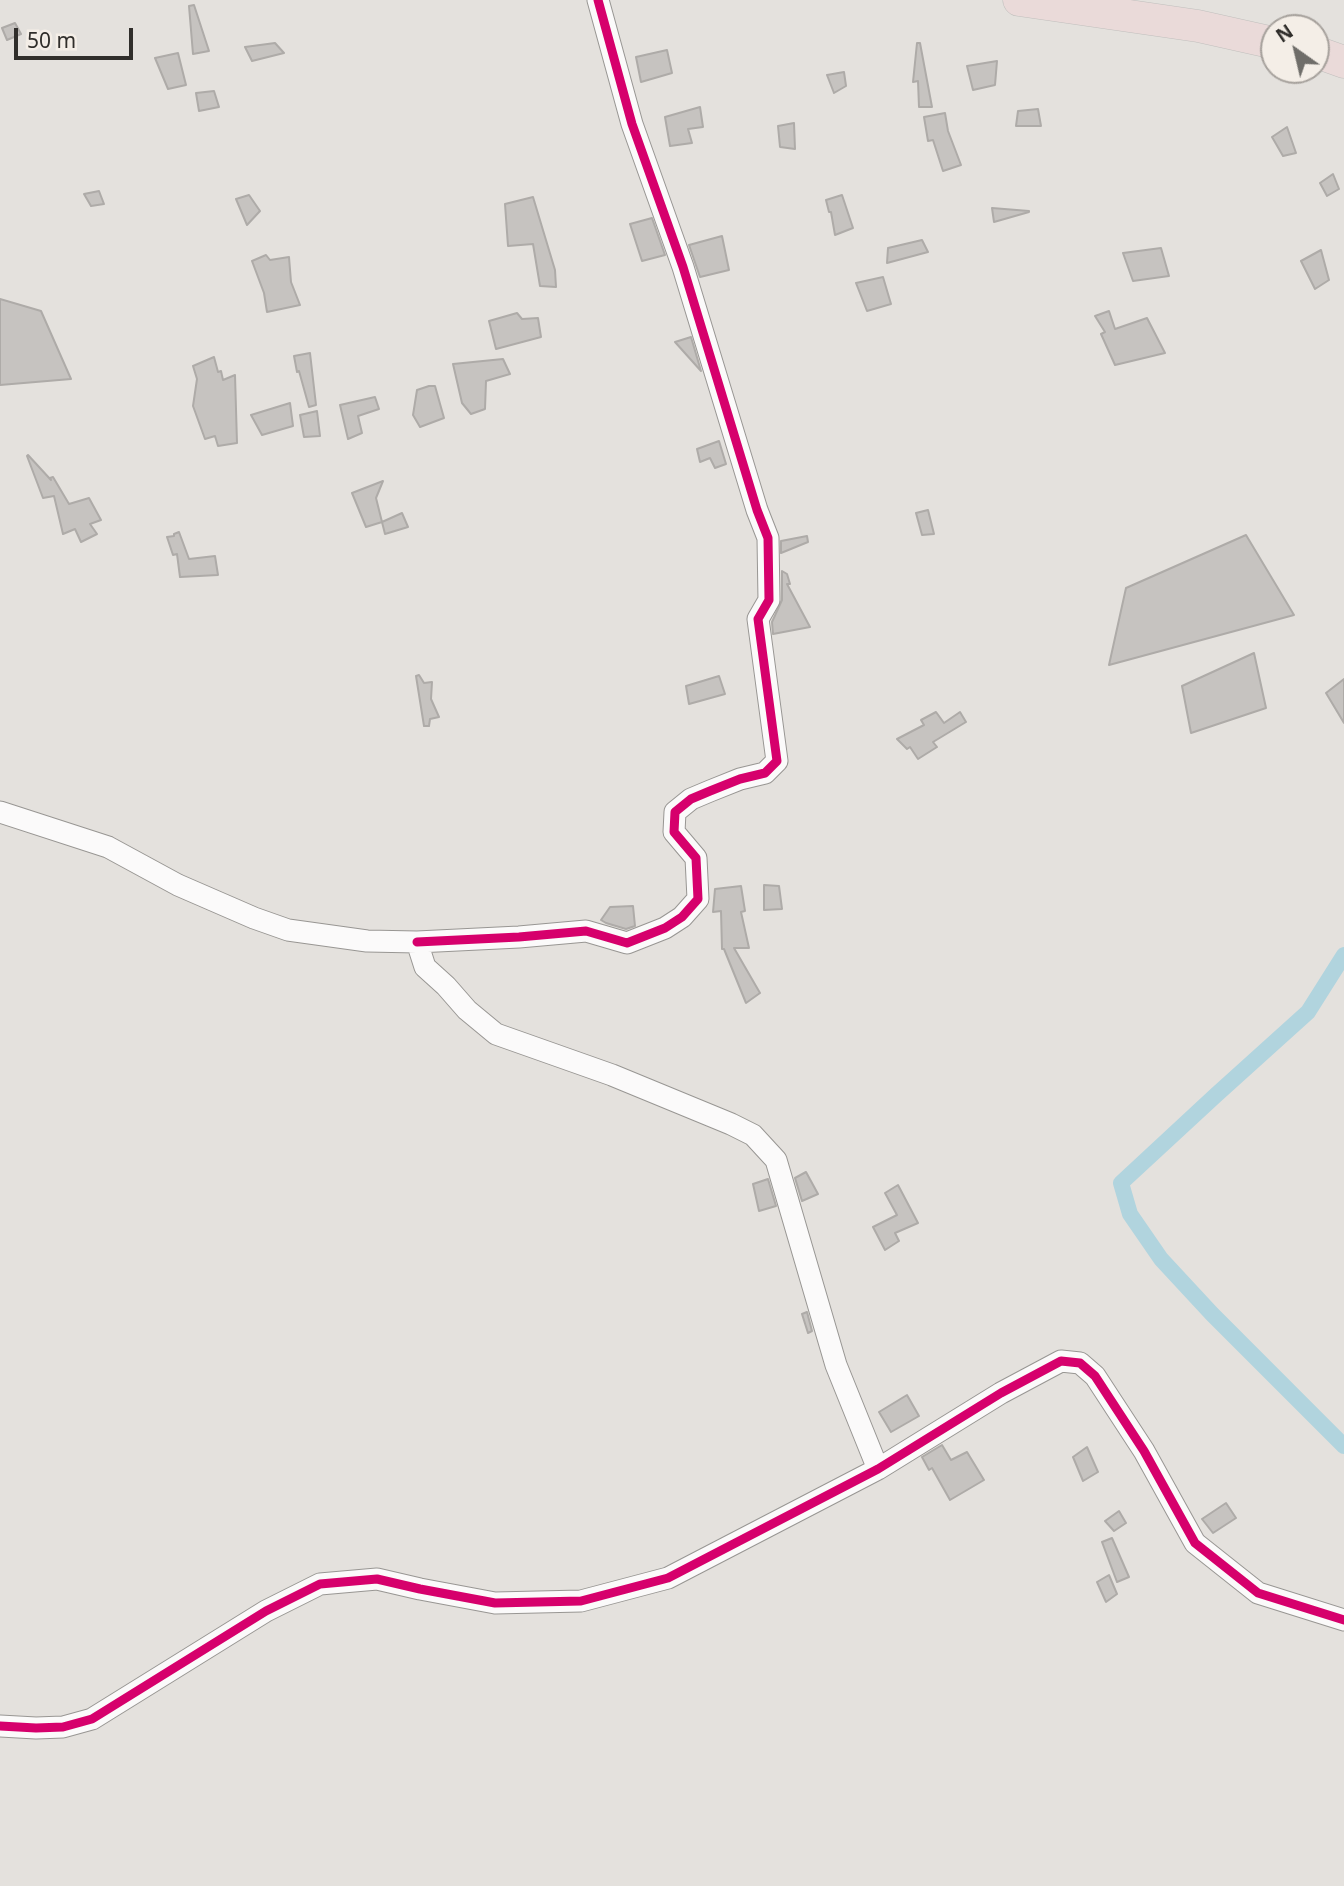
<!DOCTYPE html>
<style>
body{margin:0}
#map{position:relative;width:1344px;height:1886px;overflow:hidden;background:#e4e1dd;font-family:"Noto Sans",sans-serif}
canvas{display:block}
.north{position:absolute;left:1260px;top:14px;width:70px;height:70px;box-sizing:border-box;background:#f4eee7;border:2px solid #a6a19c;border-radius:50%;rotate:326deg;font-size:19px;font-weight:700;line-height:28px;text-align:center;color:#302e2b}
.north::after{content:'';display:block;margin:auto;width:24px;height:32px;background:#6f6d69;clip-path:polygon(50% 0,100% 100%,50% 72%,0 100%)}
.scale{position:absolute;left:14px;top:28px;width:119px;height:32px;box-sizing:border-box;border:4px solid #302e2b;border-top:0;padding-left:9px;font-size:21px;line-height:24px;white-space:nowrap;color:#302e2b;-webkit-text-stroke:5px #f4eee7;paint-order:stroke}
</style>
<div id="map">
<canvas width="1344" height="1886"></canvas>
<div class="north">N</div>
<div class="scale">50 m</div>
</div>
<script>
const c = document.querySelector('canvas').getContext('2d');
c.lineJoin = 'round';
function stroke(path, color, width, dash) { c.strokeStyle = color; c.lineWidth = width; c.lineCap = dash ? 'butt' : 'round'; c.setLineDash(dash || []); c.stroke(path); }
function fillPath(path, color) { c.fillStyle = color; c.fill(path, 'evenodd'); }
const canal = new Path2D(`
 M1344,955l-36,57 -92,83 -95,88 9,31 31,45 51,55 132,132`);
const building = new Path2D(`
 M194,5l15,46 -16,3 -4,-48z
 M15,23l6,11 -14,6 -5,-12z
 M275,43l9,10 -32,8 -7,-14z
 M917,43h3l12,64h-13l-1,-26 -5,1z
 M667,50l5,23 -31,9 -5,-25z
 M178,53l8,32 -18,4 -13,-31z
 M997,61l-2,24 -22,5 -6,-24z
 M844,72l2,14 -12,7 -7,-18z
 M214,91l5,16 -20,4 -3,-18z
 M700,107l3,20 -15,2 4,14 -22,3 -5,-29z
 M1038,109l3,17h-25l2,-15z
 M945,113l3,18 13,34 -18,6 -10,-31 -5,1 -4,-24z
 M794,123l1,26 -15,-2 -2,-21z
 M1287,127l9,26 -13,3 -11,-19z
 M1333,174l6,15 -12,7 -7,-13z
 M99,191l5,13 -13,2 -7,-12z
 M249,195l11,16 -13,14 -11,-26z
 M842,195l11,33 -18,7 -4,-23h-2l-3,-12z
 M533,197l22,73 1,17 -16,-1 -7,-42 -25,2 -3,-42z
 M992,208l37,3v1l-35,10z
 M652,218l13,37 -23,6 -12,-37z
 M722,236l7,34 -29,7 -11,-32z
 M922,240l6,12 -41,11 1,-15z
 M1161,248l8,28 -36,5 -10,-28z
 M1321,250l8,30 -14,9 -14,-28z
 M266,255l4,5 19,-3 2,25 9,23 -33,7 -3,-19 -12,-32z
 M883,277l8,27 -24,7 -11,-28z
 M0,299l41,12 30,68 -71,6z
 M1109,311l6,18 32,-11 18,35 -50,12 -14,-31 4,-2 -10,-16z
 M517,313l5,6 16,-1 3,19 -45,12 -7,-28z
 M691,337l10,34 -26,-29z
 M310,353l6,52 -7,2 -10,-36 -2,1 -3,-16z
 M214,357l4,15 3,-1 2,9 12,-5 2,68 -19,3 -3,-10 -10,3 -12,-33 4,-27 -4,-13z
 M503,359l7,15 -24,7 -1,28 -14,5 -9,-11 -9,-39z
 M429,386h6l9,32 -24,9 -7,-12 4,-25z
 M375,397l4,12 -21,7 4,17 -14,6 -8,-34z
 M290,403l3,23 -31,9 -11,-20z
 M317,411l3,25 -16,1 -4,-22z
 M719,441l7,23 -11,4 -5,-10 -10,4 -3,-13z
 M28,455l23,25 -1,-2 3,-1 16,27 20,-6 12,22 -11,4 7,10 -16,8 -6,-13 -12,5 -9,-38 -11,2 -16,-42z
 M383,481l-7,17 6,24 -16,5 -14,-34z
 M928,510l6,24 -12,1 -6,-22z
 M402,513l6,14 -23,7 -3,-12z
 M179,532l10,27 26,-3 3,19 -38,2 -3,-23 -4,1 -6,-18 7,-1v-2z
 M1246,535l48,80 -185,50 17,-77z
 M807,536l1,6 -27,11v-12z
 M782,571l5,3 3,10h-3l23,43 -37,7 -1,-12 10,-22z
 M1254,653l12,55 -75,25 -9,-47z
 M419,675l5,8 8,-1 -1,17 8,18 -9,2 -1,7h-5l-8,-50z
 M719,676l6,18 -36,10 -3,-18z
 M1344,679v44l-18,-30z
 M936,712l8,11 16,-11 6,10 -33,20 4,5 -19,12 -8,-12 -3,2 -10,-10 27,-14 -3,-5z
 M764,885l15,1 3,23 -18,1z
 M741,886l4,25 -4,1 8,36h-15l26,45 -14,10 -22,-54h-2l-1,-38 -8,1 2,-23z
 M633,906l2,20 -9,3 -20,-6 -5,-3 9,-13z
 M806,1172l12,22 -16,7 -7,-23z
 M768,1179l8,27 -17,5 -6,-27z
 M898,1185l20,38 -23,10 4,8 -14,9 -12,-23 24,-12 -12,-22z
 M807,1312l5,19 -4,2 -6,-19z
 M907,1395l12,21 -28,16 -12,-20z
 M942,1445l9,15 16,-8 17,28 -34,20 -18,-32 -3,2 -7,-13z
 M1087,1447l11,25 -15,9 -10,-24z
 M1226,1503l10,15 -23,15 -11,-14z
 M1119,1511l7,12 -12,8 -9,-10z
 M1112,1538l17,39 -12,5 -15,-40z
 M1109,1575l8,19 -11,8 -9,-20z`);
const minor = new Path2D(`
 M0,812l108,35 70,38 76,33 34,12 79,11 50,1 8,25 21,19 21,24 29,24 116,41 119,49 22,11 23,25 60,205 42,104
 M417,942l102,-5 67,-6 41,12 38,-15 17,-11 16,-18 -2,-41 -22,-26 1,-20 16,-13 19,-8 30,-12 25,-6 12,-12 -19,-142 11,-19 -1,-62 -11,-28 -74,-243 -51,-143 -34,-124
 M0,1726l36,2 27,-1 29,-8 174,-108 54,-27 57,-5 43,10 75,14 86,-2 87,-23 210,-109 123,-76 60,-32 19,2 15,13 49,75 51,92 63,50 86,27`);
const highway = new Path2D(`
 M1019,0l179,26 76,17
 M1316,52l28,10`);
const cycleway = new Path2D(`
 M417,942l102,-5 67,-6 41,12 38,-15 17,-11 16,-18 -2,-41 -22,-26 1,-20 16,-13 19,-8 30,-12 25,-6 12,-12 -19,-142 11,-19 -1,-62 -11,-28 -74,-243 -51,-143 -34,-124
 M0,1726l36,2 27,-1 29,-8 174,-108 54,-27 57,-5 43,10 75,14 86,-2 87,-23 210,-109 123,-76 60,-32 19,2 15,13 49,75 51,92 63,50 86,27`);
stroke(canal, '#b1d4de', 16);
fillPath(building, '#c6c3c0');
stroke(building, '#aeaba8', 2);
stroke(minor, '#989693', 23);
stroke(highway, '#c0bfbd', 33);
stroke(minor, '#fbfafa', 21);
stroke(highway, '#eadad9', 32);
stroke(cycleway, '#d6006c', 9);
</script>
